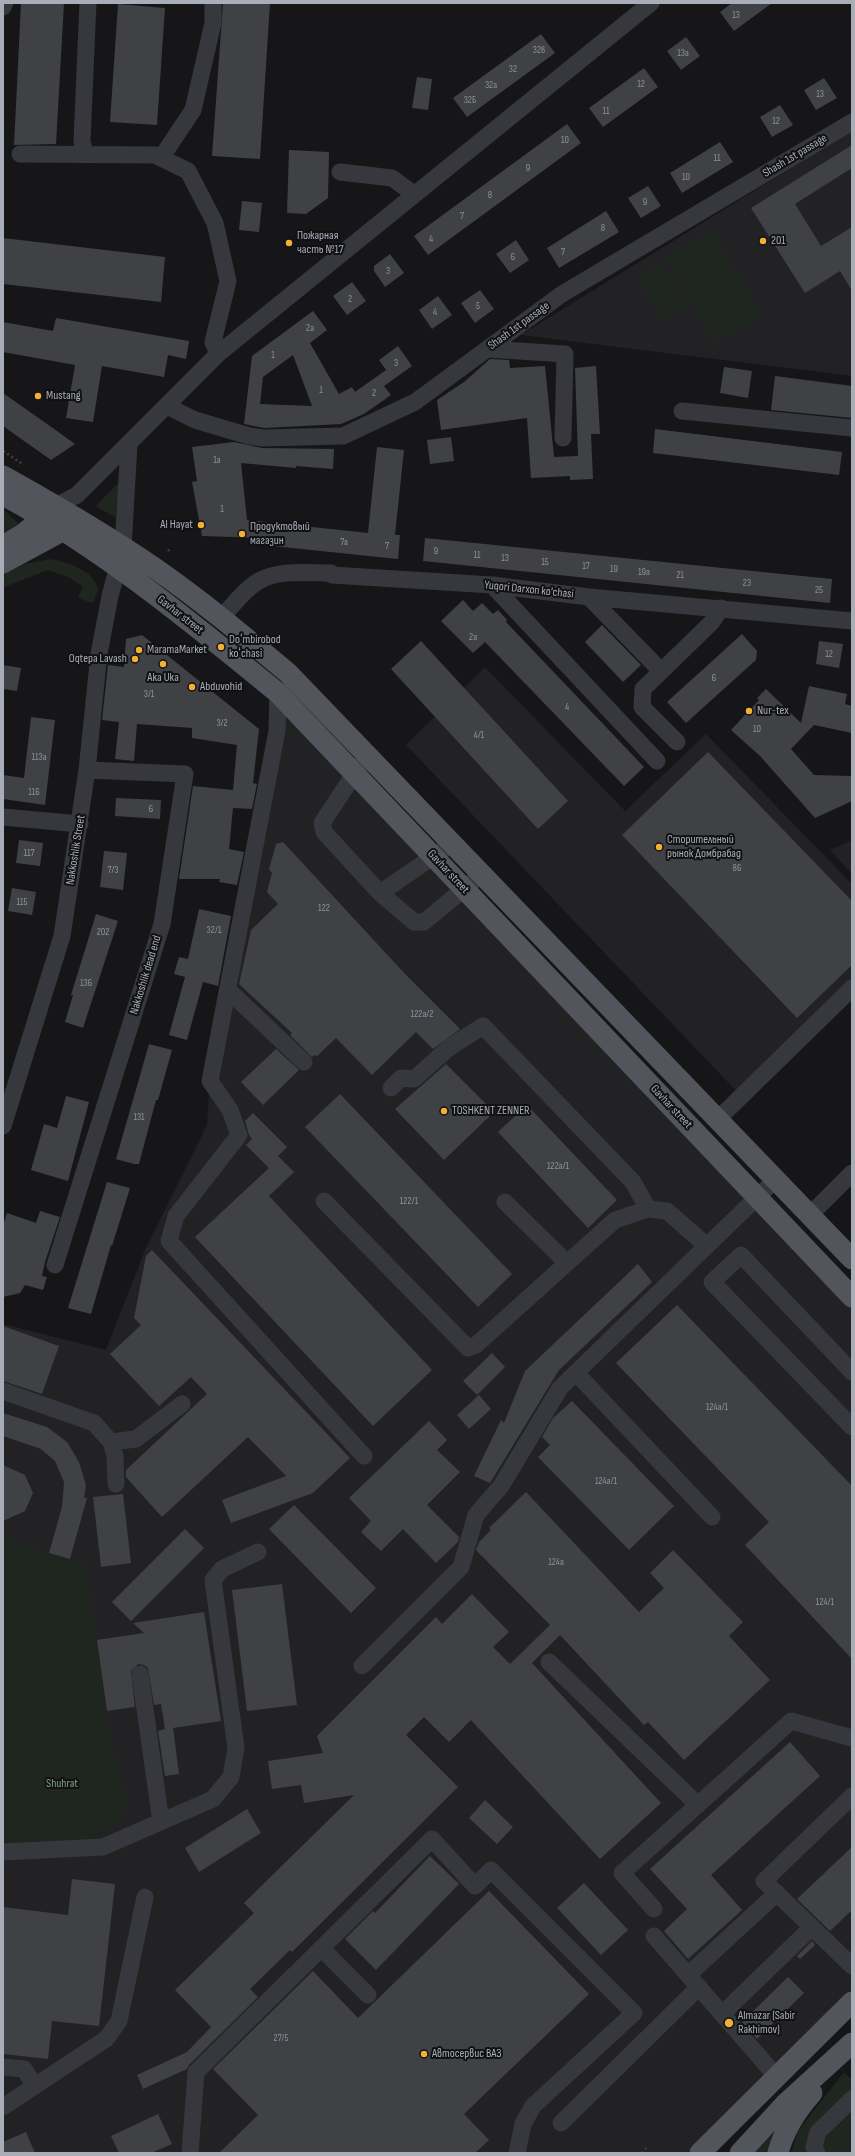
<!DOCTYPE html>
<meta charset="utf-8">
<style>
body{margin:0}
#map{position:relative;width:855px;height:2156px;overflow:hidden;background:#161618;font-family:"Sofia Sans Condensed",sans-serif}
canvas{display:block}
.frame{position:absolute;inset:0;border:4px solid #a8adb8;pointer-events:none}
</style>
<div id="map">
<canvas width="855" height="2156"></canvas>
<div class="frame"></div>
</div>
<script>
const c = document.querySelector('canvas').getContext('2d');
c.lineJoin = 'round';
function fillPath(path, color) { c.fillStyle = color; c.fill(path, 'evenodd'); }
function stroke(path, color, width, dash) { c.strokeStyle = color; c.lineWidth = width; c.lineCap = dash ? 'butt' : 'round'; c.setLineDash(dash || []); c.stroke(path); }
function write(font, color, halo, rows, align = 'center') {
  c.font = font + ' "Sofia Sans Condensed",sans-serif'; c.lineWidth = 4; c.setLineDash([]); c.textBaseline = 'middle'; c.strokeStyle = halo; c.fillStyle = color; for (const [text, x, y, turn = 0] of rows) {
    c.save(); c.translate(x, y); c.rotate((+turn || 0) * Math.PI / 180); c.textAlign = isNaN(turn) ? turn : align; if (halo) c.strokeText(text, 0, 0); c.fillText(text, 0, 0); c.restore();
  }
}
const built = new Path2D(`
 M852,131v245l-331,-41 304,-188z
 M485,667l140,144 81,-77 146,150v109l-109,105 -337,-353z
 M278,693l574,604v705l-152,151h-697v-829l103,26 39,-100 62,-125 3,-44z
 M852,840v34l-22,-24z`);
const green = new Path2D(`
 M711,230l51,85 -46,28 -51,-85z
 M661,262l26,43 -25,15 -26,-43z
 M119,482l-3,36 -20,-12z
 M3,509l16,15 -16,11z
 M50,559c15,2 46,12 48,31l-5,13 -15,-5 5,-11 -13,-9 -22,-8 -44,17 -1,-13 22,-10z
 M3,1537l83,27 25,180 18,64 -11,13 -33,21 -82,3z
 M844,2072l8,8v73h-61l7,-22z
 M780,2117l-7,15 -5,21h-19z`);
const building = new Path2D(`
 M21,3h43l-8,141 -42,1z
 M223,3h47l-10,156 -48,-3z
 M732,3h40l-38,28 -14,-19z
 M118,4l47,4 -8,117 -47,-3z
 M541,34l14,19 -88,64 -14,-19z
 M686,37l14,19 -19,14 -14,-19z
 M644,68l14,19 -55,40 -14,-19z
 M417,77l15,2 -4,31 -16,-2z
 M824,78l13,20 -21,12 -12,-20z
 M780,105l13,20 -21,12 -12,-20z
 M567,124l14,19 -153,112 -14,-19z
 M720,142l13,20 -51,31 -12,-20z
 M852,145v23l-57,36 26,42 31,-19v64l-12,-20 -35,22 -54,-85z
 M289,150l40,2 -1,46 -22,16 -19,-1z
 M648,186l13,20 -20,12 -13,-20z
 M242,201l20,2 -3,29 -20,-2z
 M606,211l13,21 -60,36 -12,-20z
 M3,238l162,19 -4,45 -158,-18z
 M516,240l13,20 -19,13 -14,-19z
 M390,254l14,19 -19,14 -11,-16v-5z
 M352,282l14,19 -19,14 -14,-19z
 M480,290l14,19 -19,14 -14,-20z
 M438,296l14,19 -20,14 -13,-19z
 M313,311l14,19 -17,13 29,51 13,-7 3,5 31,-22 -7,-10 19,-14 14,20 -28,20 7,9 -27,19 -23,10 -77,4 -20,-4 8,-68zM293,355l19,51 -52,-2 3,-27z
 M56,318l133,23 -3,18 -18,-4 -4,22 -62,-11 -9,56 -27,-4 9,-53 -72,-13v-30l50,9z
 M490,359l19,1 1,8 35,-2 9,91 24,-1 -3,-88 21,-2 4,68h-9l2,45 -23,1v-4l-39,2 -4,-60 -86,12 -4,-30 27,-18z
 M724,367l28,4 -4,27 -28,-5z
 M775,376l77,10v32l-81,-8z
 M3,393l54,38 18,13 -24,16 -48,-34z
 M655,429l187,23 -3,23 -186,-22z
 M451,437l3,24 -24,3 -3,-24z
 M234,442l28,6 72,1 -1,20 -37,-3v2l-55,-5 6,57 121,13 9,-86 27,3 -9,85h5l-2,24 -135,-14 1,-7 -62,-2 -10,-54 5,-1 -5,-34z
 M425,538l407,41 -2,24 -407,-42z
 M463,600l10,11 9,-8 11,11 5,-4 9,10 -1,2 138,145 -20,19 -139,-144 -12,11 -32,-32z
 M602,625l39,40 -18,17 -38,-40z
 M742,634l15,17 -1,9 -70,63 -19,-21z
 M142,635l117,94 -6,54 4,1 -5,25 -19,-1 -4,41 15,3 -7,33 -18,-3 1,-3h-41l14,-93 40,4 4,-45 -45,-7v-10l-55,-4 -3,37 -19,-2 4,-37 -17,-2 6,-55 16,2 2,-28z
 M421,641l147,160 -30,28 -147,-160z
 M819,641l24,3 -4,24 -23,-4z
 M3,665l18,3 -4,23 -14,-2z
 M809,686l38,8 -2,10 7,2v27l-38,-8 -23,24 23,26 38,1v25l-37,17 -55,-62 -29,-26 28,-30 -2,-2 9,-9 35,34z
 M31,717l24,3 -10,85 -42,-6v-24l21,3z
 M708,752l144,149v64l-55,53 -175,-183z
 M116,798l45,2 -1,19 -45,-3z
 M19,840l24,3 -3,23 -24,-3z
 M283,842l123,133 54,54 -27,20 -17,-17 -44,43 -36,-37 -19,18 -2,-1 -3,2 -22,-22 2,-2 -53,-49 12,-54 27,-26 -11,-12 5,-19 -3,-4 7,-25z
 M104,851l23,2 -4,37 -23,-3z
 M12,888l24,4 -4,23 -24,-4z
 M199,909l32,7 -13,70 -15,-4 -16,58 -18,-5 16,-58 -11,-3 5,-17 9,2z
 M96,914l22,7 -35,107 -18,-6 8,-27h-2z
 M149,1044l23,6 -14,50h-2l-17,64h-5l-18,-5z
 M276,1049l23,21 -36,35 -22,-23z
 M446,1064l48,48 -50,48 -49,-51z
 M340,1094l172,180 -34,33 -173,-180z
 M66,1096l23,6 -21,79 -37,-11 13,-46 13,4z
 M527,1105l90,95 -29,28 -90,-96z
 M253,1113l34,34 -9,9 16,16 -25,24 163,174 -59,56 -178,-189 74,-69 -23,-23 6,-6 -3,-4 -4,-14z
 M107,1182l23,6 -18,58 -1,-1 -20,69 -23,-6z
 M40,1211l20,6 -15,45 -3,14 5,1 -4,13 -18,-5 -5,8 -17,4v-71l4,-13 29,10z
 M152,1250l198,208 -37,35 -82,30 -9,-23 64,-24 -38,-39 -86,80 -36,-40v-7l81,-76 -16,-17 -32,29 -49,-52 31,-29 -7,-7 12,-62z
 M638,1264l14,18 -93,88 -69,113 -16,-7 27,-56 3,3 21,-52z
 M677,1305l175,181v173l-107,-114 24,-23 -153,-159z
 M3,1326l56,20 -17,48 -39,-13z
 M492,1353l13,14 -28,28 -14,-14z
 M479,1395l12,14 -22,20 -12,-14z
 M572,1401l102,105 -45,44 -91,-93 12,-12 -8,-8 11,-19z
 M3,1413l44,14 20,15 12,20 7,23 -2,13h3l-17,61 -21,-6 13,-46 2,-25 -9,-21 -14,-12 -38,-13z
 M429,1421l18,19 -10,10 23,22 -33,33 32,32 -1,5 -22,21 -33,-34 -22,22 -20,-19 10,-11 -22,-23z
 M3,1465l22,10 8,18 -8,18 -22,10z
 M526,1492l113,120 25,-24 -14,-15 23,-23 70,72 -14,14 41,44 -86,80 -36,-38 -4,3 -84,-90 -28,28 129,140 -61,56 -129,-139 -22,22 -25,-25 -18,18 52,52 -166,165 -2,-2 -40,39 8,8 -69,68 -2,4 -44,20 -6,-14 50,-23 24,-25 -36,-37 79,-77 -10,-10 110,-108 -50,8 -3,-18 -29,4 -4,-28 55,-8 -6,-17 119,-119 6,7 30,-30 37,38 -16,15 17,17 40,-39 -74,-75 3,-8 12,-12 -2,-2z
 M123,1494l8,69 -30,4 -8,-70z
 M294,1505l82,83 -25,25 -82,-84z
 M185,1529l19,19 -73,73 -19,-19z
 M282,1584l15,121 -50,6 -15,-121z
 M204,1612l17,109 -48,7 6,46 -14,2 -7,-45 7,-2 -4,-25 -7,1 -6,-37 -4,-3 -6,-1 -7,7 4,36 -28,4 -10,-71 47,-7 -11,-10z
 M790,1742l30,34 -109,99 31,35 -54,49 -24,-28 23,-22 -37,-40z
 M485,1800l28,27 -16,17 -28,-26z
 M247,1809l14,24 -62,39 -14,-24z
 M852,1847v63l-22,21 -33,-32z
 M430,1856l29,28 -83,86 -31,-31 28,-28 2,2z
 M72,1879l43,5 -16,142 -47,-5 -4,38 -45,-5v-147l65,8z
 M584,1883l44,47 -27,25 -44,-47z
 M489,1891l100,103 -125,120 25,26 -14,13h-256l39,-38 -45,-46 100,-98 45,47z
 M812,1941l3,4 -15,14 -3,-3z
 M788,1977l16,16 -47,46 -15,-17z
 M158,2114l14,30 -21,9h-32l-8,-17z
 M26,2132l9,21h-32v-11z`);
const path = new Path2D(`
 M3,451l21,14
 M168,551l3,-4
 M642,2153l4,-5`);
const minor = new Path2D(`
 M3,7l2,-4
 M20,154l135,1 33,16 27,52 13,58 -15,61 5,12
 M85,154l-3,-13 6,-138
 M161,158l32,-48 20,-87v-20
 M340,172l52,6 22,16
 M488,349l77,5 -2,84
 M167,406l28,14 54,16 14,2 80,-2 72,-34 147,-108 290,-172
 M682,411l170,17
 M56,506l21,-11 141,-141 433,-351
 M492,585l165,176
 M589,597l72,74
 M222,617c11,-12 21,-26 35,-35 20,-13 51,-9 74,-9l1,2 160,10 97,12 263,24
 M278,693l-1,38 -67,350 20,29 9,25 -63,81 -7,25 195,215
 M677,742l-35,-35 1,-18 69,-67 9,-14
 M367,755l-45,68 2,9 56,61 34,29h10l58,-48
 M3,817l77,7
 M380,893l73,-50
 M228,990l76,72
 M391,1088l10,-10 13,1 36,-32 33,-21 150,156 15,27
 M718,1119l134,-131
 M3,1126l59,-190 25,-166 12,-116 11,-58 13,-48 6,-104
 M324,1201l144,147 8,-3 139,-125 33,-11 19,2 40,35
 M505,1202l62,61
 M810,1215l42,-42
 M55,1265l107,-341 23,-150 -98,-4
 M852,1372l-111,-117 -29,27 140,145
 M576,1373l136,144
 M3,1391l91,32 17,19 25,-3 46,-35
 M111,1442l4,14 1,28
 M549,1662l149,143
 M362,1666l99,-99 15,-52 25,-29 59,-98 216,-209
 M140,1674l21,148
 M852,1796l-88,85 88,85
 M3,1852l100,-5 110,-48 18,-22 5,-29 -23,-168 9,-11 36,-17
 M654,1909l-32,-36 169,-152 61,17
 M654,1936l123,141
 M321,1948l47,47
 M688,1975l89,-82
 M722,2014l90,-87
 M3,2067l21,2 11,17
 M3,2107l103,-68 13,-18 26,-124
 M561,2123l138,-136
 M190,2153l6,-81 236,-233 43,47 16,-16 143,143 -101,93 -10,18 -6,29
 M817,2153l-3,-6 4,-15 34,-33`);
const major = new Path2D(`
 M3,476c52,29 104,59 153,93 46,32 89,68 132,104l564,586
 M3,495c100,54 188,127 275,198l574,604
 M3,546l20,-12 29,-24
 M3,563l59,-32 6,-9
 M700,2153l152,-151
 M740,2153l45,-49 67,-61
 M778,2153c6,-23 18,-42 34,-60`);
const markers = [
 [763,241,4,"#f2b134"],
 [289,243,4,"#f2b134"],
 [38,396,4,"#f2b134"],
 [201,525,4,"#f2b134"],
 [242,534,4,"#f2b134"],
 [221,647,4,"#f2b134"],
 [139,650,4,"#f2b134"],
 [135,659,4,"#f2b134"],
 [163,664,4,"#f2b134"],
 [192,687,4,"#f2b134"],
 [749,711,4,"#f2b134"],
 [659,847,4,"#f2b134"],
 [444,1111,4,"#f2b134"],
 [729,2023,5,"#f2b134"],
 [424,2054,4,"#f2b134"]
];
const numberNames = [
 ["13",736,15],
 ["32в",539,50],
 ["13а",683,53],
 ["32",513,69],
 ["12",641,84],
 ["32a",491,85],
 ["13",820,94],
 ["32Б",470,100],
 ["11",606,111],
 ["12",776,121],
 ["10",565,140],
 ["11",717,158],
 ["9",528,168],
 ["10",686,177],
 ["8",490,195],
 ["9",645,202],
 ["7",462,216],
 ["8",603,228],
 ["4",431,239],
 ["7",563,252],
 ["6",513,257],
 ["3",388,271],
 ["2",350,299],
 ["5",478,306],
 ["4",435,312],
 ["2а",310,328],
 ["1",273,355],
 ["3",396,363],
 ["1",321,390],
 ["2",374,393],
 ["1а",217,460],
 ["1",222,509],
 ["7а",344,542],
 ["7",387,546],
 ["9",436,551],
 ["11",477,555],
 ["13",505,558],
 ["15",545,562],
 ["17",586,566],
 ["19",614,569],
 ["19а",644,572],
 ["21",680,575],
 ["23",747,583],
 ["25",819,590],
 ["2a",473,637],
 ["12",829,654],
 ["6",714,678],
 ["3/1",149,694],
 ["4",567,707],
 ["3/2",222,723],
 ["10",757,729],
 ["4/1",479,735],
 ["113а",39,757],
 ["116",34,792],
 ["6",151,809],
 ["117",29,853],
 ["86",737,868],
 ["7/3",113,870],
 ["115",22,902],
 ["122",324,908],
 ["32/1",214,930],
 ["202",103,932],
 ["136",86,983],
 ["122a/2",422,1014],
 ["131",139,1117],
 ["122a/1",558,1166],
 ["122/1",409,1201],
 ["124a/1",717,1407],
 ["124а/1",606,1481],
 ["124а",556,1562],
 ["124/1",825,1602],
 ["27/5",281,2038]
];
const streetNames = [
 ["Shаsh 1st passage",795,156,-31],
 ["Shаsh 1st passage",519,326,-36],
 ["Yuqori Darxon ko'chasi",529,590,6],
 ["Gavhar street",180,615,38],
 ["Nakkoshlik Street",76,850,-81],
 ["Gavhar street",448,872,47],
 ["Nakkoshlik dead end",146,975,-73],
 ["Gavhar street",671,1107,47]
];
const poiNames = [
 ["Пожарная",297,236],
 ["часть №17",297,250],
 ["201",771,241],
 ["Mustang",46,396],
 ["Al Hayat",193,525,"right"],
 ["Продуктовый",250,527],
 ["магазин",250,541],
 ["Doʻmbirobod",229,640],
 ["koʻchasi",229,654],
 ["MaramaMarket",147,650],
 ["Oqtepa Lavash",127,659,"right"],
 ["Aka Uka",163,678,"center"],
 ["Abduvohid",200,687],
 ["Nur-tex",757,711],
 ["Сторительный",667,840],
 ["рынок Домбрабад",667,854],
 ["TOSHKENT ZENNER",452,1111],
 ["Almazar (Sabir",738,2016],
 ["Rakhimov)",738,2030],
 ["Автосервис ВАЗ",432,2054]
];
const parkNames = [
 ["Shuhrat",62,1784]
];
fillPath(built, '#222225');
fillPath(green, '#1e261f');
fillPath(building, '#404145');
stroke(path, '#3d3f44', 2.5, [2, 3]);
stroke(minor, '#37383d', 17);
stroke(major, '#53555c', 21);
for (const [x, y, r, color] of markers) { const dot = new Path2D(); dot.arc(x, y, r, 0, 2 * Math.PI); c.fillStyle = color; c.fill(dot); stroke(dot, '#111113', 1.5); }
write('10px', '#8e929b', null, numberNames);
write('12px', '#a8adb8', '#111113', streetNames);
write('12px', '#a8adb8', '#111113', poiNames, 'left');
write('12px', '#7fa381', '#111113', parkNames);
</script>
